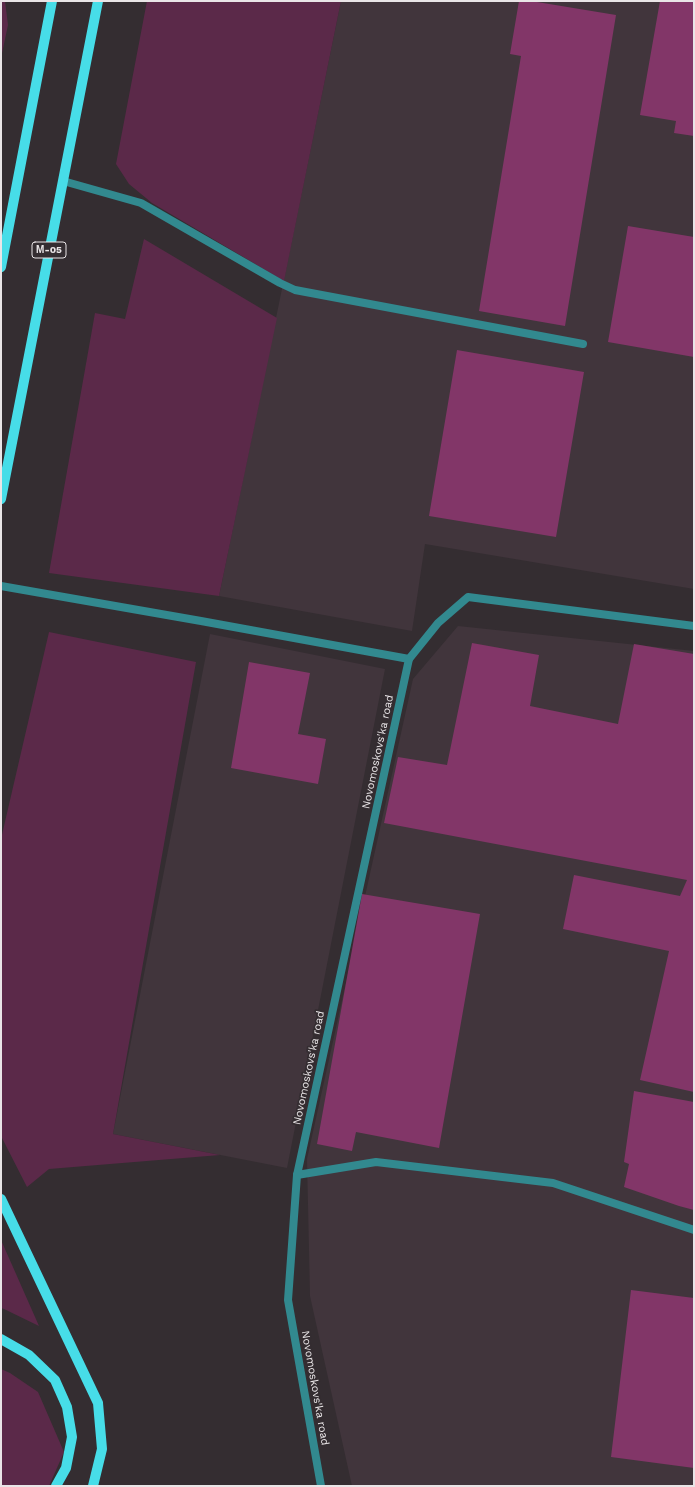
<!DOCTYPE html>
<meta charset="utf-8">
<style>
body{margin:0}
#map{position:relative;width:695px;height:1487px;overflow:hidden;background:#342d31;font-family:"Work Sans",sans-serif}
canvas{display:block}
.frame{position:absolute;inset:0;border:2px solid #e9e5e7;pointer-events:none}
</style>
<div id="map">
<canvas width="695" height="1487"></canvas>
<div class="frame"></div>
</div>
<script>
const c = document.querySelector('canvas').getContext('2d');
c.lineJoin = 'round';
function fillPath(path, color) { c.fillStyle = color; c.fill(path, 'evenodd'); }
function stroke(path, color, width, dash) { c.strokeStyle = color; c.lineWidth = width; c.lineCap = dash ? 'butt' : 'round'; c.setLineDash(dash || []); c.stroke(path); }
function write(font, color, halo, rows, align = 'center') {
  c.font = font + ' "Work Sans",sans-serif'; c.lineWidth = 3.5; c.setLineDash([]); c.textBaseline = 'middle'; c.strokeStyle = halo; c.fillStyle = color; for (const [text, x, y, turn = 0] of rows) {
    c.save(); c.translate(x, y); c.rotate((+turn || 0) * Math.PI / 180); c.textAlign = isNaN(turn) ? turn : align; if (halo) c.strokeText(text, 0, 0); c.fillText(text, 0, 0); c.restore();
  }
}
const built = new Path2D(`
 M341,1h353v588l-269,-45 -13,87 -193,-35z
 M458,626l236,25v835h-342l-42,-190 -3,-137 106,-480z
 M210,634l175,35 -98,499 -174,-34z`);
const green = new Path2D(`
 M1,1h4l3,24 -7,33z
 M147,1h194l-57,280 -132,-78 -23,-19 -13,-20z
 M144,239l133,79 -58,278 -170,-23 46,-260 30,6z
 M49,632l147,30 -83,472 107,21 -171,14 -22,18 -26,-51v-297z
 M1,1240l38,86 -35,-17 -3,-1z
 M1,1369l9,4 28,19 26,60 -15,34h-48z`);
const building = new Path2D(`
 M519,1h12l85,14 -51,311 -86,-15 42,-255 -11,-2z
 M660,1h34v135l-20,-3 2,-12 -36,-6z
 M628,226l66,11v120l-86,-15z
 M457,350l127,22 -28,165 -127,-21z
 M472,643l67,12 -9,51 88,18 16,-80 60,10v438l-54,-12 29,-129 -106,-22 11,-54 106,21 7,-16 -303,-57 14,-66 49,8z
 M249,662l61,11 -12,61 28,5 -8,45 -87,-16z
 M362,894l118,20 -41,234 -83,-16 -4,19 -35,-7z
 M634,1091l60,11v108l-15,-4 -55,-19 5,-23 -5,-2z
 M631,1290l63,8v170l-83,-11z`);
const lane = new Path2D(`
 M63,181l78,22 139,80 15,7 288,54
 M1,586l200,35 208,38 29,-36 30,-26 226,29
 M297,1175l79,-13 177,21 141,47`);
const street = new Path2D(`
 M321,1486l-33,-186 9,-125 112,-516`);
const primary = new Path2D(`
 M1,267l51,-266
 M1,499l97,-498
 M1,1199l97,204 4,46 -9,37
 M1,1339l28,16 26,25 12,27 5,30 -6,31 -10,18`);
const shields = [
 [49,250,34]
];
const shieldNames = [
 ["М-05",49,250]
];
const streetNames = [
 ["Novomoskovs'ka road",378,752,-78],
 ["Novomoskovs'ka road",309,1068,-78],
 ["Novomoskovs'ka road",315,1388,80]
];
fillPath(built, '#41353c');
fillPath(green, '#5b2949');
fillPath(building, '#823668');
stroke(lane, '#32898f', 8);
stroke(street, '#32898f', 8);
stroke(primary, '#47dde8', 10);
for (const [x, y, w] of shields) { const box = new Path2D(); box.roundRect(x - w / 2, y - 8, w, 16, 3); c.fillStyle = '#342d31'; c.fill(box); stroke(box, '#e9e5e7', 1); }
write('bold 10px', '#e9e5e7', null, shieldNames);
write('11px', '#e9e5e7', '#342d31', streetNames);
</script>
